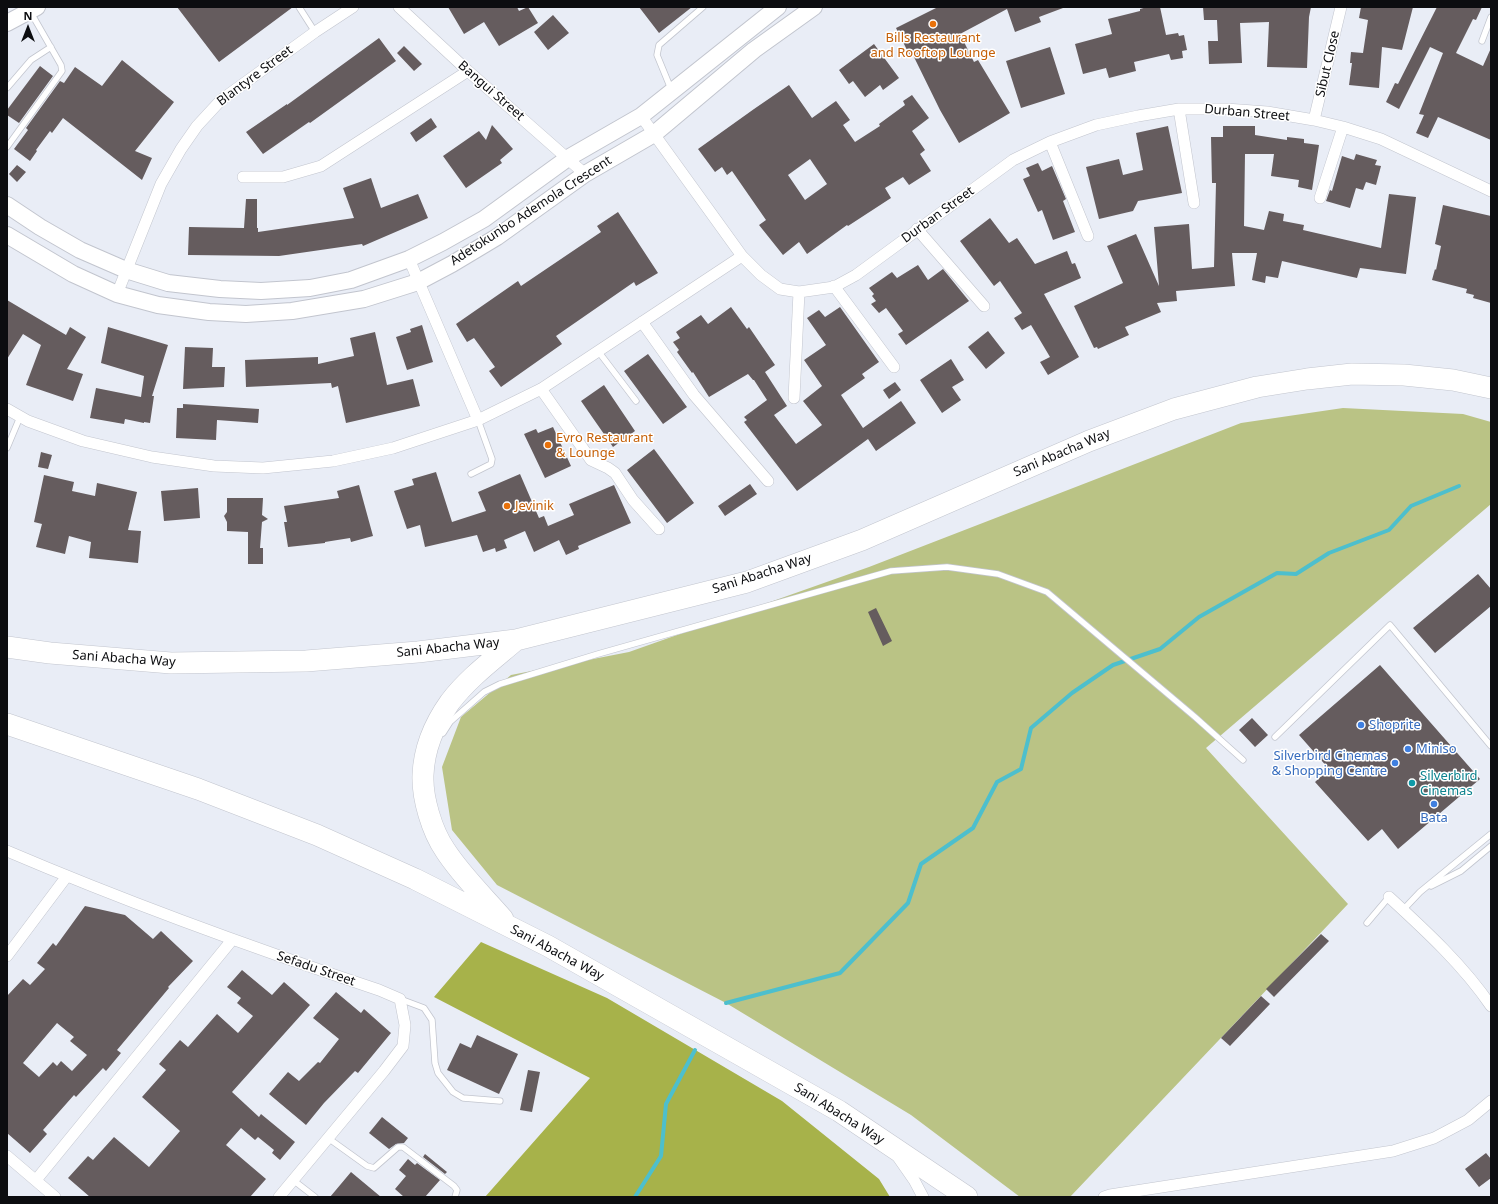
<!DOCTYPE html>
<style>
body{margin:0}
#map{position:relative;width:1498px;height:1204px;overflow:hidden;background:#e9edf6;font-family:"Noto Sans",sans-serif}
canvas{display:block}
.frame{position:absolute;inset:0;border:8px solid #0c0d10;pointer-events:none}
.north{position:absolute;left:8px;top:8px;width:40px;height:40px;-webkit-text-stroke:3px #fff;paint-order:stroke;rotate:0deg;font-size:11px;font-weight:700;line-height:16px;text-align:center;color:#0c0d10}
.north::after{content:'';display:block;margin:auto;width:14px;height:18px;background:#0c0d10;clip-path:polygon(50% 0,100% 100%,50% 72%,0 100%)}
</style>
<div id="map">
<canvas width="1498" height="1204"></canvas>
<div class="frame"></div>
<div class="north">N</div>
</div>
<script>
const c = document.querySelector('canvas').getContext('2d');
c.lineJoin = 'round';
function fillPath(path, color) { c.fillStyle = color; c.fill(path, 'evenodd'); }
function stroke(path, color, width, dash) { c.strokeStyle = color; c.lineWidth = width; c.lineCap = dash ? 'butt' : 'round'; c.setLineDash(dash || []); c.stroke(path); }
function write(font, color, halo, rows, align = 'center') {
  c.font = font + ' "Noto Sans",sans-serif'; c.lineWidth = 3; c.setLineDash([]); c.textBaseline = 'middle'; c.strokeStyle = halo; c.fillStyle = color; for (const [text, x, y, turn = 0] of rows) {
    c.save(); c.translate(x, y); c.rotate((+turn || 0) * Math.PI / 180); c.textAlign = isNaN(turn) ? turn : align; if (halo) c.strokeText(text, 0, 0); c.fillText(text, 0, 0); c.restore();
  }
}
const green = new Path2D(`
 M1343,408l120,6 28,8v82l-285,244 142,156 -278,293h-50l-109,-82 -185,-112 -229,-118 -45,-55 -10,-63 19,-50 50,-42 118,-23 240,-85 372,-144z`);
const forest = new Path2D(`
 M481,942l126,56 175,103 97,78 11,18h-405l105,-119 -156,-81z`);
const stream = new Path2D(`
 M726,1003l114,-30 68,-70 13,-39 52,-36 24,-46 24,-13 10,-41 41,-35 41,-28 47,-16 39,-32 78,-44 19,1 33,-21 60,-23 22,-24 48,-20
 M635,1197l26,-41 5,-52 29,-54`);
const building = new Path2D(`
 M177,7h116l-74,55z
 M448,7h69l2,4 9,-4 10,16 -39,23 -15,-24 -20,12z
 M639,7h53l-33,26z
 M938,7h125v1l-24,9 2,5 -26,10 -8,-23 -47,25 14,28 4,-2 32,53 -51,30 -19,-33 -27,-55 -3,1 -14,-28z
 M1147,7h13l6,28 12,-2 1,3 5,-1 3,15 -5,1 1,7 -12,2 -2,-6 -35,8 2,9 -27,7 -3,-10 -23,6 -8,-30 37,-10 -4,-15 32,-8v-2z
 M1203,7h108l-2,10 -2,51 -40,-1 2,-45 -29,1 2,40 -33,1 -1,-23h10l-1,-21h-13z
 M1361,7h52l-11,43 -20,-3 -3,41 -30,-3 3,-22h-2l1,-11 12,1 5,-33 -9,-2z
 M1437,7h45l-6,13 -3,-1 -17,34 27,13 8,-18v92l-53,-23 -10,21 -12,-5 8,-18 -5,-1 24,-61 -13,-6 -31,62 -13,-7 9,-19 3,1z
 M553,15l16,18 -21,17 -14,-18z
 M379,38l17,23 -86,62 -1,-1 -46,32 -17,-22 41,-28v1z
 M874,44l25,34 -16,12 -3,-5 -15,12 -12,-16 -4,3 -10,-14z
 M404,46l18,18 -8,7 -17,-18z
 M1050,47l15,47 -44,14 -15,-47z
 M122,60l52,42 -39,49 17,7 -10,22 -79,-62 -11,15 -2,-2 -14,19 1,1 -7,10 -16,-12 14,-19 -2,-2 34,-47 4,2 11,-16 27,19z
 M40,66l13,10 -34,47 -12,-8v-5z
 M789,85l23,33 24,-17 14,19 -7,5 12,17 25,-16 -1,-2 26,-19 -2,-4 9,-6 17,23 -17,13 13,19 -5,4 11,17 -22,14 -6,-8 -18,11 6,10 -43,28 -1,-1 -40,29 -8,-12 -16,13 -24,-30 7,-5 -34,-49 -5,4 -5,-8 -7,5 -17,-23 56,-40zM810,159l17,25 -22,16 -17,-25z
 M431,118l6,9 -21,15 -6,-9z
 M492,125l21,24 -13,11 2,3 -36,25 -23,-32 36,-25 7,9z
 M1168,126l14,67 -44,8 -5,10 -34,8 -13,-52 33,-8 4,16 20,-5 -7,-37z
 M1223,126h32v9l32,5v-3l17,2v4l15,2 -7,45 -14,-3 1,-7 -28,-4 3,-22h-29l-1,72 20,4 5,-19 15,3 -1,7 21,4 -1,5 78,18 8,-54 27,3 -10,77 -46,-6 -3,10 -75,-17 -4,17 -12,-2 -1,7 -13,-3 5,-27h-25l3,33 -59,5 1,10 -20,2 4,9 -36,15 4,8 -31,14 -1,-2 -3,1 -20,-42 49,-23 -16,-37 29,-12 23,52 -5,-59 35,-3 3,45 22,-2 2,-84h-4l-1,-46h12z
 M1356,154l21,6 -2,5 6,1 -5,19 -10,-3 -3,8 -7,-2 -6,20 -24,-7 4,-11 2,1 10,-35 12,4z
 M1038,163l4,8 10,-5 14,33 -3,2 12,31 -22,8 -11,-30 -4,2 -15,-33 7,-3 -4,-8z
 M17,165l9,7 -9,10 -8,-8z
 M371,178l10,30 37,-14 10,24 -65,28 -1,-2 -83,12 -91,-1 1,-28 55,1 2,-29h11v29h1v4l96,-14 -11,-30z
 M1443,205l48,11v87l-18,-5 1,-3 -8,-2 1,-4 -35,-9 3,-11 1,1 5,-24 -6,-2z
 M618,212l40,61 -22,13 -2,-4 -78,54 6,8 -61,43 -12,-16 6,-4 -21,-29 -7,4 -11,-18 62,-43 3,5 80,-54 -4,-6z
 M990,218l19,25 8,-5 18,26 32,-13 5,13 3,-1 6,15 -37,16 35,63 -31,18 -8,-13 10,-5 -19,-32 -9,5 -8,-12 8,-5 -22,-32 -6,5 -34,-45z
 M918,265l10,15 15,-11 26,32 -63,44 -8,-11 5,-3 -17,-23 -7,5 -8,-9 5,-3 -4,-5 2,-2 -5,-6 23,-16 5,6z
 M7,300l59,35 4,-8 16,10 -19,32 16,5 -10,27 -47,-16 15,-40 -18,-11 -16,25z
 M731,307l16,22 2,-2 26,38 -10,7 22,34 -13,9 22,29 26,-19 -19,-24 19,-15 -18,-26 22,-15 -19,-27 12,-8 6,7 15,-10 39,55 -17,12 3,4 -24,17 22,33 38,-27 15,22 -40,28 -8,-12 -71,52 -53,-69 3,-2 -3,-3 23,-17 -13,-20h-1l-5,-6 -39,23 -16,-25 -1,1 -15,-21 2,-2 -6,-8 7,-4 -4,-6 25,-17 7,9z
 M422,325l11,37 -26,8 -11,-33 15,-5 -1,-3z
 M108,327l60,18 -16,51h2l-4,27 -6,-1v1l-19,-4 -1,5 -34,-6 6,-30 45,9 3,-21 -43,-13z
 M988,331l17,22 -19,16 -18,-22z
 M375,332l12,53 26,-6 7,27 -74,17 -8,-37 -6,2 -1,-5 -85,4 -1,-27 73,-3v7l36,-8 -4,-18z
 M185,347l28,1 -1,19h13l-1,20 -41,2z
 M648,354l39,53 -24,17 -39,-53z
 M951,359l13,21 -12,7 9,13 -19,13 -22,-33z
 M895,382l6,8 -12,9 -6,-9z
 M604,385l31,46 -22,16 -32,-46z
 M183,404l76,5 -1,14 -41,-3 -1,20 -40,-2 1,-30h6z
 M553,427l18,39 -26,12 -21,-44 12,-5 2,4z
 M654,449l40,54 -27,20 -40,-53z
 M41,452l11,3 -4,14 -10,-2z
 M436,472l16,50 34,-11 -8,-19 42,-18 19,44 5,-2 4,10 26,-11 -5,-11 45,-19 17,38 -53,23 1,3 -13,6 -7,-15 -25,12 -9,-21 -21,9 3,8 -11,4 -1,-4 -12,4 -6,-17 -52,12 -5,-22 -13,4 -13,-38 20,-6 -2,-6z
 M44,475l30,7 -2,9 23,5 2,-13 40,9 -9,38 13,1 -3,32 -49,-5 2,-16 -22,-6 -4,18 -29,-7 6,-23 -8,-2z
 M750,484l7,10 -32,22 -7,-10z
 M359,485l14,51 -22,6 -1,-4 -25,4v1l-37,4 -4,-25h3l-3,-16 55,-8 -2,-7z
 M198,488l2,30 -36,3 -3,-30z
 M227,498h36l-1,17 6,4 -6,3 -2,26h3v16h-15v-32l-21,-1v-9l-3,-6 3,-4z
 M1478,574l13,15v17l-56,47 -22,-25z
 M876,608l16,33 -9,5 -15,-34z
 M1380,665l100,114 -82,70 -16,-20 -14,12 -53,-59 14,-13 -30,-34z
 M1252,718l16,17 -13,12 -16,-17z
 M85,906l40,9 28,24 8,-8 32,30 -25,26 1,1 -52,62 4,3 -15,18 -3,-3 -27,29 -2,-2 -31,35 4,4 -17,19 -23,-20v-137l16,-17 7,6 15,-16 -8,-6 16,-20 3,3zM57,1023l17,14 -4,4 17,14 -15,16 -11,-10 -4,5 -4,-4 -14,15 -16,-14z
 M1321,934l8,7 -55,56 -8,-8z
 M242,970l30,25 12,-13 26,23 -78,87 27,25 2,-3 34,28 -15,18 -8,-7 2,-3 -16,-13 -3,3 -14,-12 -15,17 40,34 -16,18h-160l-22,-19 20,-22 5,4 21,-23 35,30 31,-36 -38,-34 24,-27 -7,-6 21,-24 8,7 29,-33 21,19 15,-17 -16,-13 4,-5 -14,-11z
 M336,992l25,21 3,-4 27,24 -33,40 -3,-2 -31,32 -18,22 -37,-31 19,-22 11,9 19,-19 2,1 19,-24 -26,-21z
 M1261,996l9,8 -40,42 -9,-8z
 M477,1035l41,19 -19,40 -52,-24 13,-27 11,5z
 M528,1070l12,2 -8,40 -12,-2z
 M382,1117l26,21 -4,5 -8,1 -7,5 -20,-16z
 M1486,1153l5,6v19l-12,9 -14,-18z
 M425,1154l22,18 -2,2 -22,-17z
 M408,1159l7,6 2,-2 23,17 -15,17h-21l-9,-8 11,-13 -7,-6z
 M351,1172l30,25h-51z`);
const lane = new Path2D(`
 M299,7l16,25
 M1482,41l9,-24
 M7,88l24,-28 20,-13
 M671,89l-14,-34 2,-10 44,-38
 M7,147l55,-76 -1,-6 -31,-54
 M598,351l38,50
 M7,448l13,-31
 M471,474l20,-10 1,-5 -14,-39
 M443,733l7,-11 34,-30 16,-8 98,-30 293,-83 56,-4 51,7 49,18 148,125 48,43
 M1275,737l115,-112 101,121
 M1431,886l30,-15 30,-25
 M1403,910l17,-18 71,-58
 M1367,923l22,-26
 M400,999l24,9 8,12 3,43 3,10 15,19 10,6 37,3
 M328,1138l39,28 7,2 24,-21h5l51,39 3,4 -2,7
 M293,1180l22,17`);
const street = new Path2D(`
 M399,7l69,64 117,103
 M1179,109l15,94
 M641,116l101,140 19,19 19,14 19,3 35,-5 22,-12 157,-115 37,-18 46,-17 42,-9 41,-7h47l41,3 47,8 29,7 38,12 110,52
 M1314,120l27,-113
 M1050,142l38,94
 M243,177h40l38,-11 147,-95
 M1320,198l23,-71
 M917,229l67,77
 M409,259l69,161
 M834,286l60,81
 M117,294l44,-110 20,-35 16,-23 24,-26 94,-68 38,-25
 M642,322l52,73 74,86
 M541,389l50,71 17,8 7,5 18,27 26,29
 M794,398l5,-106
 M7,409l21,12 55,20 69,16 62,9 49,2 70,-7 60,-13 85,-28 63,-31 201,-133
 M7,851c122,52 246,97 372,139l21,9 5,26 -2,21 -19,25 -105,126
 M1389,897c37,34 74,68 102,109
 M7,956l60,-80
 M7,1156l48,41
 M898,1157l16,23 9,17
 M36,1180l196,-240
 M1104,1197l6,-2 283,-44 41,-13 34,-18 23,-19`);
const secondary = new Path2D(`
 M7,23l30,-16
 M7,205l33,22 40,23 46,20 42,13 52,6 41,2 49,-3 41,-8 58,-21 34,-17 41,-23 84,-61 73,-42 137,-109
 M7,235l66,39 44,20 41,11 51,7 37,2 46,-3 72,-12 54,-17 34,-18 45,-27 88,-63 69,-40 100,-84 60,-43`);
const highway = new Path2D(`
 M7,647l43,6 121,10 135,-2 112,-9 98,-12 231,-58 115,-42 227,-99 85,-32 83,-22 50,-8 45,-5 52,1 49,5 38,8
 M7,724l191,65 119,46 98,44 133,67 291,165 128,86
 M503,919c-19,-22 -42,-44 -58,-69 -13,-19 -23,-52 -22,-75 1,-26 12,-52 27,-73 18,-24 44,-43 66,-62`);
const markers = [
 [933,24,4,"#e8710a"],
 [548,445,4,"#e8710a"],
 [507,506,4,"#e8710a"],
 [1361,725,4,"#3f7fe0"],
 [1408,749,4,"#3f7fe0"],
 [1395,763,4,"#3f7fe0"],
 [1412,783,4,"#0f9aa8"],
 [1434,804,4,"#3f7fe0"]
];
const foodNames = [
 ["Bills Restaurant",933,38,"center"],
 ["and Rooftop Lounge",933,53,"center"],
 ["Evro Restaurant",556,438],
 ["& Lounge",556,453],
 ["Jevinik",515,506]
];
const streetNames = [
 ["Sibut Close",1328,64,-77],
 ["Blantyre Street",255,76,-37],
 ["Bangui Street",491,91,41],
 ["Durban Street",1247,113,5],
 ["Adetokunbo Ademola Crescent",531,211,-33],
 ["Durban Street",938,215,-36],
 ["Sani Abacha Way",1062,453,-23],
 ["Sani Abacha Way",762,574,-18],
 ["Sani Abacha Way",448,648,-6],
 ["Sani Abacha Way",124,659,4],
 ["Sani Abacha Way",557,953,28],
 ["Sefadu Street",316,969,19],
 ["Sani Abacha Way",839,1114,32]
];
const shopNames = [
 ["Shoprite",1369,725],
 ["Miniso",1416,749],
 ["Silverbird Cinemas",1387,756,"right"],
 ["& Shopping Centre",1387,771,"right"],
 ["Bata",1434,818,"center"]
];
const cultureNames = [
 ["Silverbird",1420,776],
 ["Cinemas",1420,791]
];
fillPath(green, '#bac385');
fillPath(forest, '#a7b24a');
stroke(stream, '#4dbfcd', 4);
fillPath(building, '#655c5e');
stroke(lane, '#c2c5ce', 7);
stroke(street, '#c2c5ce', 12);
stroke(secondary, '#c2c5ce', 18);
stroke(highway, '#c2c5ce', 22);
stroke(lane, '#fff', 5.5);
stroke(street, '#fff', 11);
stroke(secondary, '#fff', 16);
stroke(highway, '#fff', 21);
for (const [x, y, r, color] of markers) { const dot = new Path2D(); dot.arc(x, y, r, 0, 2 * Math.PI); c.fillStyle = color; c.fill(dot); stroke(dot, '#fff', 1.5); }
write('13px', '#c56008', '#fff', foodNames, 'left');
write('13px', '#0c0d10', '#fff', streetNames);
write('13px', '#366cbe', '#fff', shopNames, 'left');
write('13px', '#0d838f', '#fff', cultureNames, 'left');
</script>
